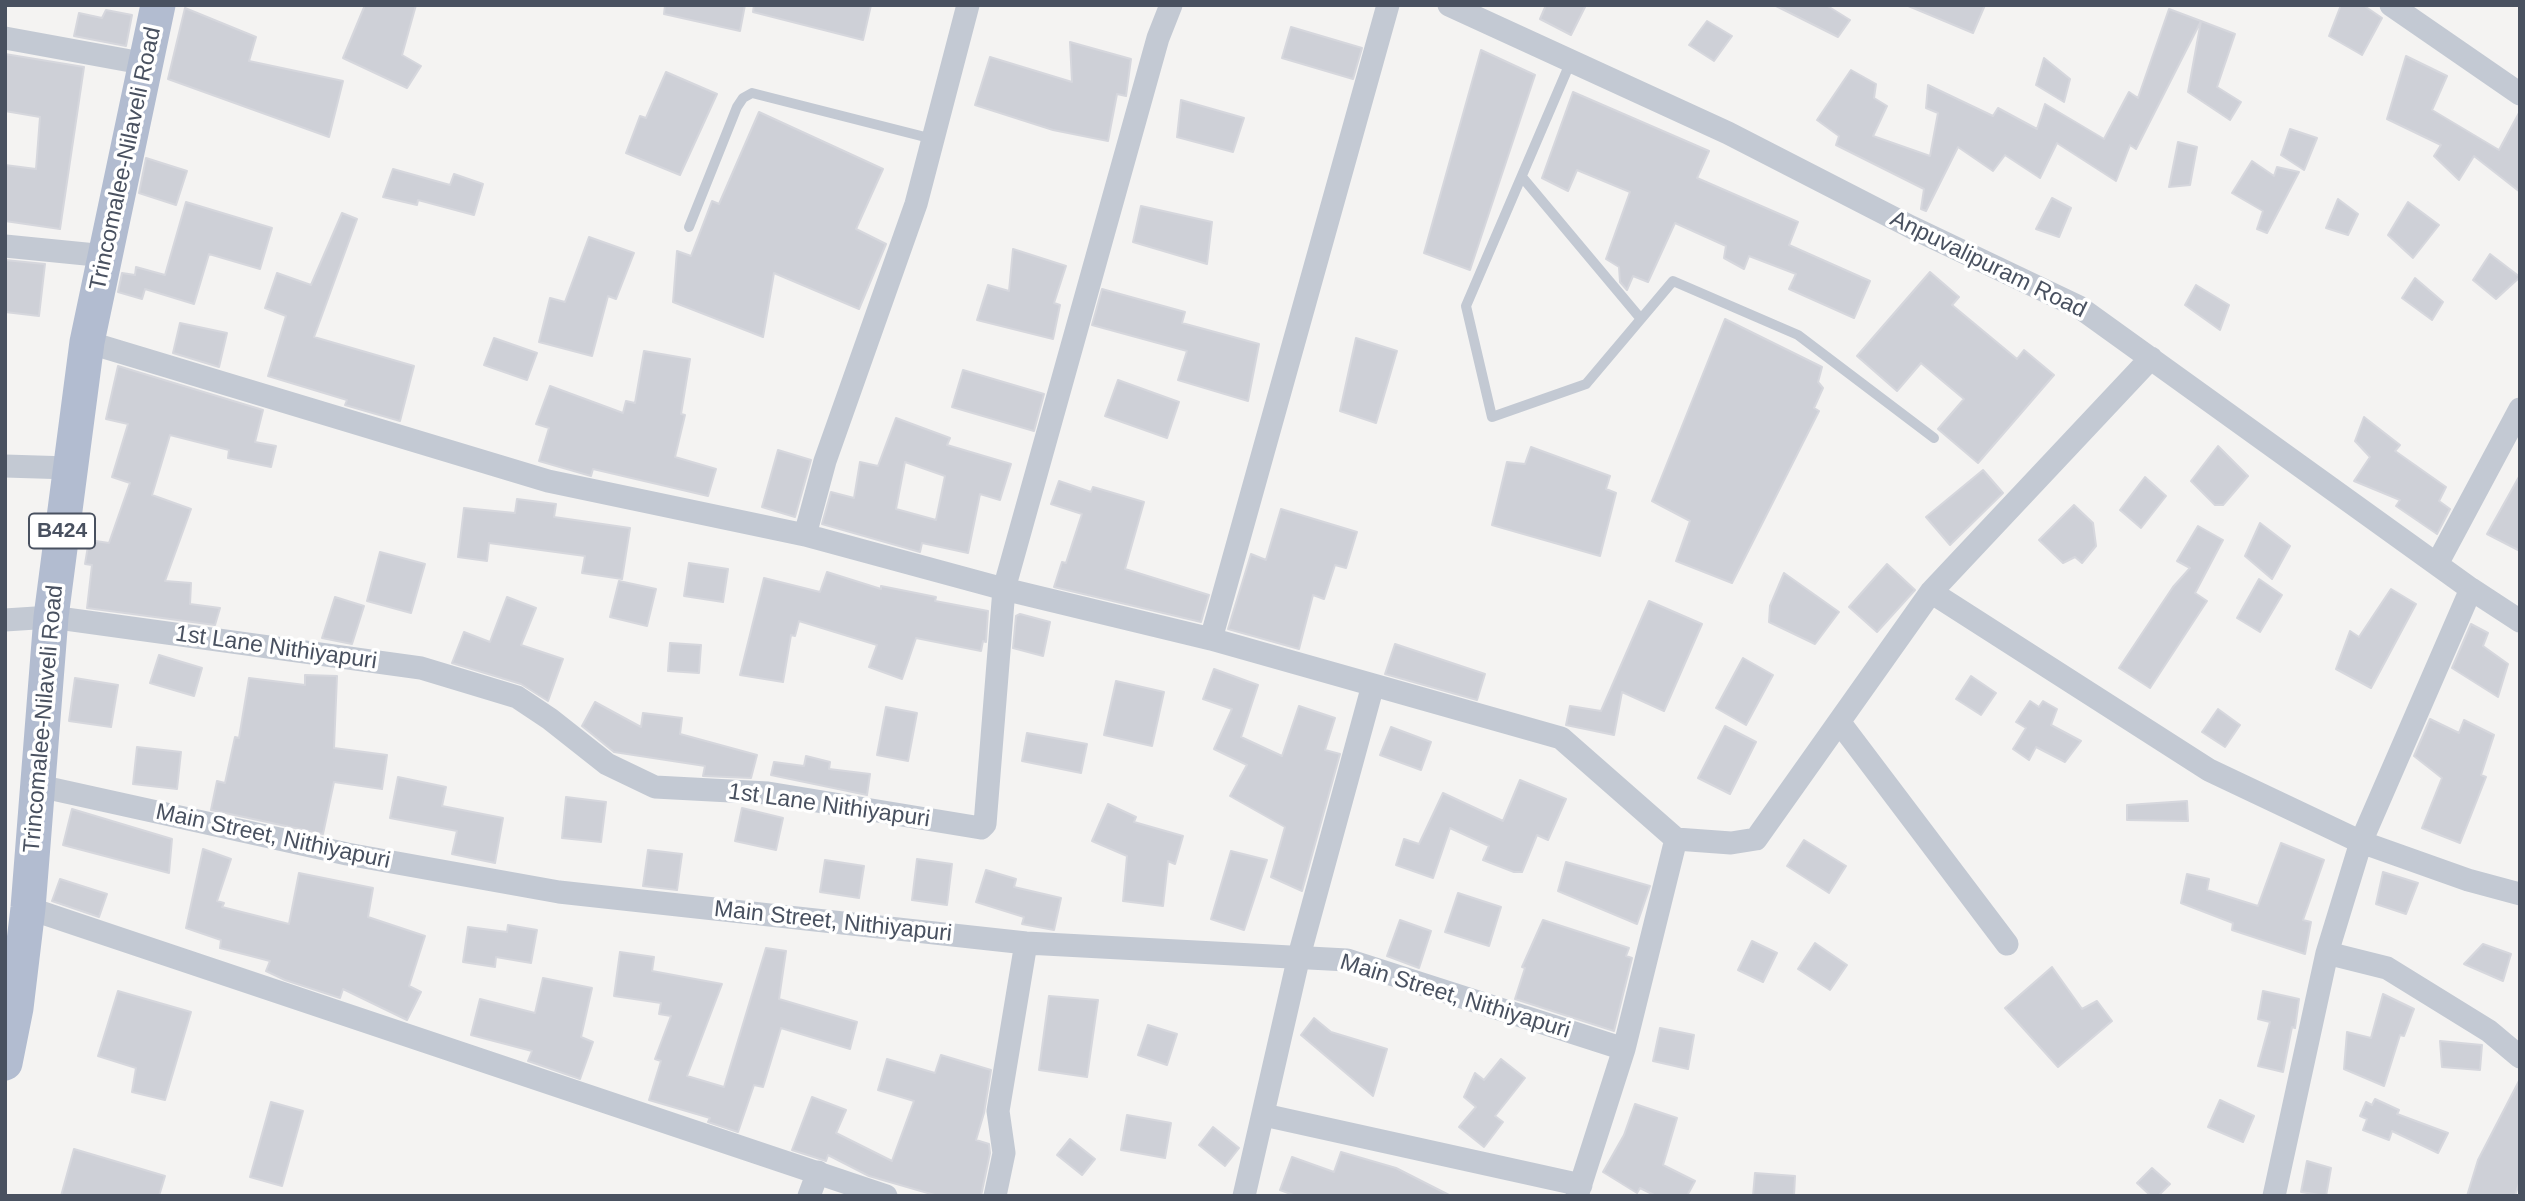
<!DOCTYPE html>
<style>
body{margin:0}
#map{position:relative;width:2525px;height:1201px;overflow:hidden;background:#f4f3f2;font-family:Helvetica,sans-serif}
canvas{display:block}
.frame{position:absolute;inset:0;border:7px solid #495160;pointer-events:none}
</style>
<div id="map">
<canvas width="2525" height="1201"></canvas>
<div class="frame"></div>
</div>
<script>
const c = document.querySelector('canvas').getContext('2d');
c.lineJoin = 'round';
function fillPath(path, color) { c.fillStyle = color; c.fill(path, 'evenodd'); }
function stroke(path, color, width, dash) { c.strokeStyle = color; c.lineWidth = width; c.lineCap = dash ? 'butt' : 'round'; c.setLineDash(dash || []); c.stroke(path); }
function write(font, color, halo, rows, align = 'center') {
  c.font = font + ' Helvetica,sans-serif'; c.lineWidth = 7; c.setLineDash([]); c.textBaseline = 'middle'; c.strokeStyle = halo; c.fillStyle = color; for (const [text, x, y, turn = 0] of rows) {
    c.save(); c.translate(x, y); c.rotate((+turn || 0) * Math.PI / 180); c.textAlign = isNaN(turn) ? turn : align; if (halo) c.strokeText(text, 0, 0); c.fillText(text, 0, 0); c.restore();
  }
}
const building = new Path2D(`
 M365,5h51l-14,50 19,11 -14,22 -64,-30z
 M665,5h80l-5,26 -76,-17z
 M754,5h117l-8,35 -110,-28z
 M1546,5h40l-15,30 -31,-16z
 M1774,5h52l24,15 -12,17z
 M1906,5h79l-12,28z
 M2341,5h22l19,13 -20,37 -33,-19z
 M185,8l71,29 -7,24 94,20 -14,56 -161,-58z
 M2169,9l32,12 -65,128 -6,-4 -14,36 -59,-38 -17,35 -35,-23 -12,16 -35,-24 -32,64 -5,-2 3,-20 -88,-44 3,-9 -22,-16 34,-50 25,14 -2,14 13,8 -14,30 57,20 8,-43 -12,-5 2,-23 65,31 5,-8 39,21 8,-25 59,35 25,-47 9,6z
 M106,10l26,5 -6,31 -52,-10 5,-23 23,5z
 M1707,21l25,15 -18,25 -25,-16z
 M2201,21l34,13 -18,53 24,15 -11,18 -42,-28z
 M1291,27l71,21 -9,31 -71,-21z
 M1070,42l61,17 -5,37 -9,-2 -9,47 -55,-11 -78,-25 15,-48 82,25z
 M1481,50l54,25 -65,195 -46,-17z
 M5,54l79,13 -24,162 -55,-8v-56l31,4 4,-52 -35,-6z
 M2406,56l41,20 -15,34 67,40 21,-39v81l-46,-36 -15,24 -25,-24 7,-11 -54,-26z
 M2044,58l26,21 -6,23 -28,-17z
 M666,72l51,22 -37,81 -54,-22 14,-37 6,2z
 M1573,92l136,59 -12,27 101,44 -9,23 81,36 -16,37 -65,-29 7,-15 -47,-18 -5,13 -20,-11 2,-12 -51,-23 -27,59 -15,-6 -6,14 -7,-8 -1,-15 -13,-8 24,-67 -53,-22 -9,21 -26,-13z
 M1181,100l63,18 -11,34 -56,-15z
 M759,112l124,57 -27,60 30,15 -27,65 -85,-36 -11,64 -90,-35 4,-51 14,5 21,-55 7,3z
 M2290,129l27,9 -13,32 -23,-15z
 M2178,142l19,5 -7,38 -21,2z
 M146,158l41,13 -11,34 -37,-12z
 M2252,161l22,15 3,-9 22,5 -32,61 -10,-4 6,-18 -31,-18z
 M393,169l57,16 4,-11 29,10 -9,31 -56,-15 -1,5 -34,-8z
 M2052,198l19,10 -12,29 -23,-8z
 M2338,199l20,15 -10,21 -22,-7z
 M186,202l86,26 -12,41 -51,-15 -15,50 -49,-15 -3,10 -24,-7 4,-19 13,2 1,-8 29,8z
 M2408,202l31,23 -26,33 -25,-23z
 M1141,206l71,16 -5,42 -74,-22z
 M342,213l15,6 -43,118 100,29 -14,55 -55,-16 2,-5 -79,-24 18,-60 -21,-8 12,-35 34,12z
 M589,237l45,16 -18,46 -8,-3 -16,60 -53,-14 11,-44 15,4z
 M1013,249l53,17 -12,37 6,2 -7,34 -76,-19 11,-35 21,6z
 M2490,254l30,23 -24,22 -23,-19z
 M5,260l40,4 -6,52 -34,-4z
 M1930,272l29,25 -7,8 65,54 7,-9 30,25 -76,88 -40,-34 26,-30 -43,-36 -24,28 -40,-35z
 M2415,278l28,24 -11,18 -30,-22z
 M2196,285l33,20 -9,25 -35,-25z
 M1102,289l83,23 -3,11 77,21 -11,57 -70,-21 9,-29 -95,-26z
 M1725,319l97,48 -4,15 5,6 -9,20 5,3 -87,172 -56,-22 14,-40 -38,-20z
 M180,323l47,10 -8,34 -46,-14z
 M494,338l43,15 -10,27 -43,-15z
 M1356,338l41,13 -21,72 -36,-12z
 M644,351l46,8 -9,55 4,1 -10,42 41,12 -8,27 -115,-27 -2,7 -52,-15 10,-33 -13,-4 14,-38 73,27 3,-12 9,2z
 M118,366l145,44 -8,32 21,4 -5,21 -43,-9 1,-8 -59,-15 -18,60 39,14 -26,72 26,2 -1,21 30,4 -5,17 -128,-17 5,-43 -7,-1 4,-24 20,3 21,-60 -18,-6 16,-53 -22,-5z
 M963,370l81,24 -10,37 -82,-24z
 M1118,380l61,22 -12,36 -62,-22z
 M2364,417l36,28 -5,6 51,36 -7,14 11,8 -13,25 -41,-28 4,-6 -46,-19 16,-24 -15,-16z
 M896,418l54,20 -3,7 64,19 -11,36 -20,-6 -12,59 -46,-10 -2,9 -98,-28 9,-32 23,6 6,-36 18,4zM905,462l40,14 -9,44 -40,-11z
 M2218,446l30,30 -25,29h-8l-24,-24z
 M1531,447l79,29 -4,13 10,4 -16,63 -108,-31 15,-63 18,2z
 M778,450l33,10 -16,57 -33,-10z
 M1983,470l20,23 -53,52 -24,-28z
 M2520,475v76l-33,-17z
 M2145,477l21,19 -25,32 -21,-18z
 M1059,481l32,11 2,-5 51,15 -19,67 84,26 -8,27 -147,-35 8,-25 4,1 16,-49 -31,-10z
 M517,499l39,5 -2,13 76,11 -8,51 -40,-6 3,-17 -96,-13 -2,18 -29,-4 6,-49 51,5z
 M2074,505l19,18 3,23 -14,17 -7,-6 -12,6 -24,-23z
 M1281,509l76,23 -11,36 -11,-3 -11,34 -11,-4 -14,54 -71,-20 23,-75 15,6z
 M2260,523l30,23 -18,33 -27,-23z
 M2198,526l25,14 -28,53 12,8 -57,87 -31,-20 54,-81 17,-19 -13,-7z
 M380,552l45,12 -14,49 -44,-12z
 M689,563l39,6 -5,33 -39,-6z
 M1887,564l28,26 -38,42 -28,-25z
 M827,572l54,17v-3l55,11 -1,4 53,10 -2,31 -3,-1 -2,10 -65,-13 -14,41 -33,-12 8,-22 -78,-24 -4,15 -4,-1 -8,47 -43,-7 24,-97 56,14z
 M1784,573l55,39 -24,32 -46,-22 1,-16z
 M2259,579l23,16 -22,37 -23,-14z
 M619,581l37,8 -9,37 -37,-9z
 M2391,589l25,15 -45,84 -35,-19 14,-38 9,6z
 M335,597l29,9 -12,38 -30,-6z
 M507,597l29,11 -15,37 42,14 -15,42 -27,-17 -69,-21 12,-31 26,10z
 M1649,601l53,23 -38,87 -42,-19 -8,43 -48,-10 4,-19 31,5z
 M1020,614l30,8 -7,34 -30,-8 3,-32z
 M2471,624l17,9 -5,13 25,18 -10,33 -46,-29z
 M670,643l31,2 -2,28 -31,-2z
 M1395,644l90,30 -8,26 -92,-26z
 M159,655l43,13 -8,28 -44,-13z
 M1743,658l30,17 -27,50 -30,-17z
 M1214,669l44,16 -17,52 41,19 17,-50 36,12 -10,32 15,4 -38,137 -31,-14 14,-50 -55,-31 17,-31 -33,-16 18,-40 -29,-10z
 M305,675l32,1 -3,72 53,7 -5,34 -48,-7 -11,52 -112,-24 6,-29 8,2 10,-46 4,1 10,-60 56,7z
 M1971,676l25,17 -15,22 -25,-16z
 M75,678l43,7 -7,42 -42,-6z
 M1116,681l48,11 -12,54 -48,-11z
 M2030,701l9,6 4,-6 14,8 -6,16 30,16 -16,21 -29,-15 -7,13 -16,-11 13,-21 -10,-6z
 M595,702l46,25 2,-14 39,5 -2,16 77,21 -6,23 -48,-2 2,-10 -91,-14 -32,-26z
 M886,707l31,6 -9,48 -31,-6z
 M2218,709l22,16 -15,22 -23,-15z
 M2430,719l29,14 5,-13 30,15 -13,40 5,2 -26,66 -38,-15 20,-50 -28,-22z
 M1725,726l31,16 -26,52 -32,-16z
 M1391,727l40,15 -10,28 -41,-15z
 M1027,733l60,11 -6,29 -59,-12z
 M137,747l44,5 -4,37 -44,-5z
 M806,756l24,6 -1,7 41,5 -3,21 -96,-20 3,-13 30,4z
 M398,777l48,10 -4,19 61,12 -8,45 -43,-9 5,-23 -67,-13z
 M1520,780l46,19 -18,41 -11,-5 -15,37h-8l-31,-12 6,-14 -39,-18 -17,50 -37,-13 8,-26 15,5 24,-51 60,28z
 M566,797l40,5 -5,40 -39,-4z
 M2187,801l1,20 -61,-1v-15z
 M1108,804l28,13 -2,5 49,14 -8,28 -7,-3 -5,45 -40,-5 4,-45 -35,-15z
 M742,808l41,10 -7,32 -41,-9z
 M72,809l100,30 -3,34 -106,-28z
 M1804,840l42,26 -17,27 -42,-27z
 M2281,843l43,17 -21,60 8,2 -6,32 -73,-24 1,-7 -52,-20 6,-29 22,5 -2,11 51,16z
 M203,849l28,10 -14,42 7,2 -2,4 67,17 10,-51 74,15 -5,29 57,19 -16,50 12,6 -14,28 -64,-31 -3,9 -55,-18 -19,-9 4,-10 -50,-13 1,-8 -35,-12z
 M648,850l34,4 -5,36 -34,-4z
 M1231,851l36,9 -23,70 -33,-11z
 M917,859l35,5 -5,41 -35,-5z
 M825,860l39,6 -5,32 -39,-6z
 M1566,862l84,24 -13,38 -79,-33z
 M986,870l30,9 -2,8 47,11 -7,32 -32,-6 2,-7 -48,-15z
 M2383,872l35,11 -12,31 -30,-10z
 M60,879l47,15 -8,23 -47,-16z
 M1458,893l43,14 -12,39 -44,-14z
 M1400,920l31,11 -12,37 -32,-12z
 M1543,920l86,28 -3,8 6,2 -18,73 -99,-32 10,-31 -3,-1z
 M508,925l29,5 -6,33 -35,-6 -1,10 -32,-5 5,-35 39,5z
 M1752,941l25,12 -14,29 -25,-12z
 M1815,943l32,22 -17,25 -32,-21z
 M2483,944l28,10 -8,27 -39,-17z
 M766,948l20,3 -7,48 78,23 -7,27 -69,-21 -18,59 -9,-2 -16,47 -30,-10 2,-4 -61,-18 12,-39 -6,-2 16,-43 -12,-2 2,-11 -47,-7 6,-44 34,5 -2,14 70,13 -35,92 37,11z
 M2052,967l30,42 15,-8 15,20 -54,46 -53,-59z
 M543,978l49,10 -11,49 12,5 -13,37 -52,-18 4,-10 -61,-16 9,-36 55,14z
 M118,991l73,21 -26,88 -33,-8 4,-24 -38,-12z
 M2263,991l36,8 -4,29 -3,-1 -9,45 -25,-6 12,-44 -12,-3z
 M2383,994l31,15 -10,27 -4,-1 -16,51 -40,-17 3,-37 24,6z
 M1049,996l49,4 -11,77 -48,-7z
 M1314,1018l17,14 56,17 -14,47 -72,-61z
 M1148,1025l29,9 -10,31 -29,-10z
 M1660,1028l34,7 -6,34 -35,-8z
 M2440,1041l42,4 -2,25 -38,-3z
 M941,1055l50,15 -7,43 -8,27 13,4 1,9 -9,43h-43l-69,-20 -41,-21 -2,6 -34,-11 20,-53 34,13 -10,23 56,28 22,-60 -36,-11 9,-31 48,14z
 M1501,1059l24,19 -30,38 8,6 -19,25 -25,-20 17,-20 -12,-10 11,-24 9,7z
 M2520,1079v101l-5,16h-48l11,-36z
 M2375,1099l24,11 -2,4 51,19 -10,20 -46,-22 -3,9 -26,-10 4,-11 -7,-3 6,-14 6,3z
 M2220,1100l34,16 -11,26 -35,-15z
 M271,1102l32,9 -21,75 -32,-9z
 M1635,1104l42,14 -14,47 32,16 -8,15h-31l-16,-8 -3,5 -34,-21 21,-37z
 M1127,1115l44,8 -6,35 -44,-8z
 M1213,1127l26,21 -14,18 -26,-21z
 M1070,1139l25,20 -13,16 -25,-20z
 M74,1149l91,27 -6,20h-98z
 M1341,1152l55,16 55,28h-155l-16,-6 12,-33 42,15z
 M2307,1161l24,7 -5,28 -25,-4z
 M2152,1168l18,16 -12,12h-7l-14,-13z
 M1755,1173l40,3 -1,20h-41z`);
const lane = new Path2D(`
 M1571,61l-105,245 26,111 94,-33 87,-103 125,54 136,103
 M1522,177l119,142
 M689,227l48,-120 6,-9 9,-5 181,46`);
const street = new Path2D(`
 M1449,5l279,128 183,94 168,80 392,282 49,32
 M2391,5l129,89
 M5,38l142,26
 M5,246l101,10
 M87,342l461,139 257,54 199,54 207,50 350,99 115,101 55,4 25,-4 175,-247 220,-234
 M5,466l65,2
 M805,535l20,-74 91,-257 52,-199
 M2437,564l83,-155
 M1931,592l278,178 152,72 107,38 52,14
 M5,620l46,-3 370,51 96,29 33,22 57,45 48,23 113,6 213,35 4,-4 19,-235 154,-551 13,-33
 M1211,639l177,-634
 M1840,723l167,221
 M39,786l308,68 212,38 467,51 321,17 277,89
 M28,908l858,288
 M2327,953l60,15 102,63 31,26
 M1264,1115l317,70
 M809,1196l9,-24
 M995,1196l9,-43 -6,-42 28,-168
 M1244,1196l55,-240 74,-271
 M1577,1196l47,-147 52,-210
 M2274,1196l53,-243 34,-111 110,-253`);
const primary = new Path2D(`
 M5,1063l11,-55 12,-100 23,-291 36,-275 71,-337`);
const shields = [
 [62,531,66]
];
const shieldNames = [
 ["B424",62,531]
];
const streetNames = [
 ["Trincomalee-Nilaveli Road",126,159,-78],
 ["Anpuvalipuram Road",1988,265,26],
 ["1st Lane Nithiyapuri",276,648,8],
 ["Trincomalee-Nilaveli Road",44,719,-85],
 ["1st Lane Nithiyapuri",829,806,8],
 ["Main Street, Nithiyapuri",273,837,12],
 ["Main Street, Nithiyapuri",833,922,6],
 ["Main Street, Nithiyapuri",1455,997,17]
];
fillPath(building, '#ced0d7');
stroke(building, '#d6d7dd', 2);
stroke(lane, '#c3c9d3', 10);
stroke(street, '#c3c9d3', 23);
stroke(primary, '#b2bcd0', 35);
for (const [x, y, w] of shields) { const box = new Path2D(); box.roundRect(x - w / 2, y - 17.5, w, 35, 5); c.fillStyle = '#fff'; c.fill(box); stroke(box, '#495160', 2); }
write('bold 21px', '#495160', null, shieldNames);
write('23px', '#495160', '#fff', streetNames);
</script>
